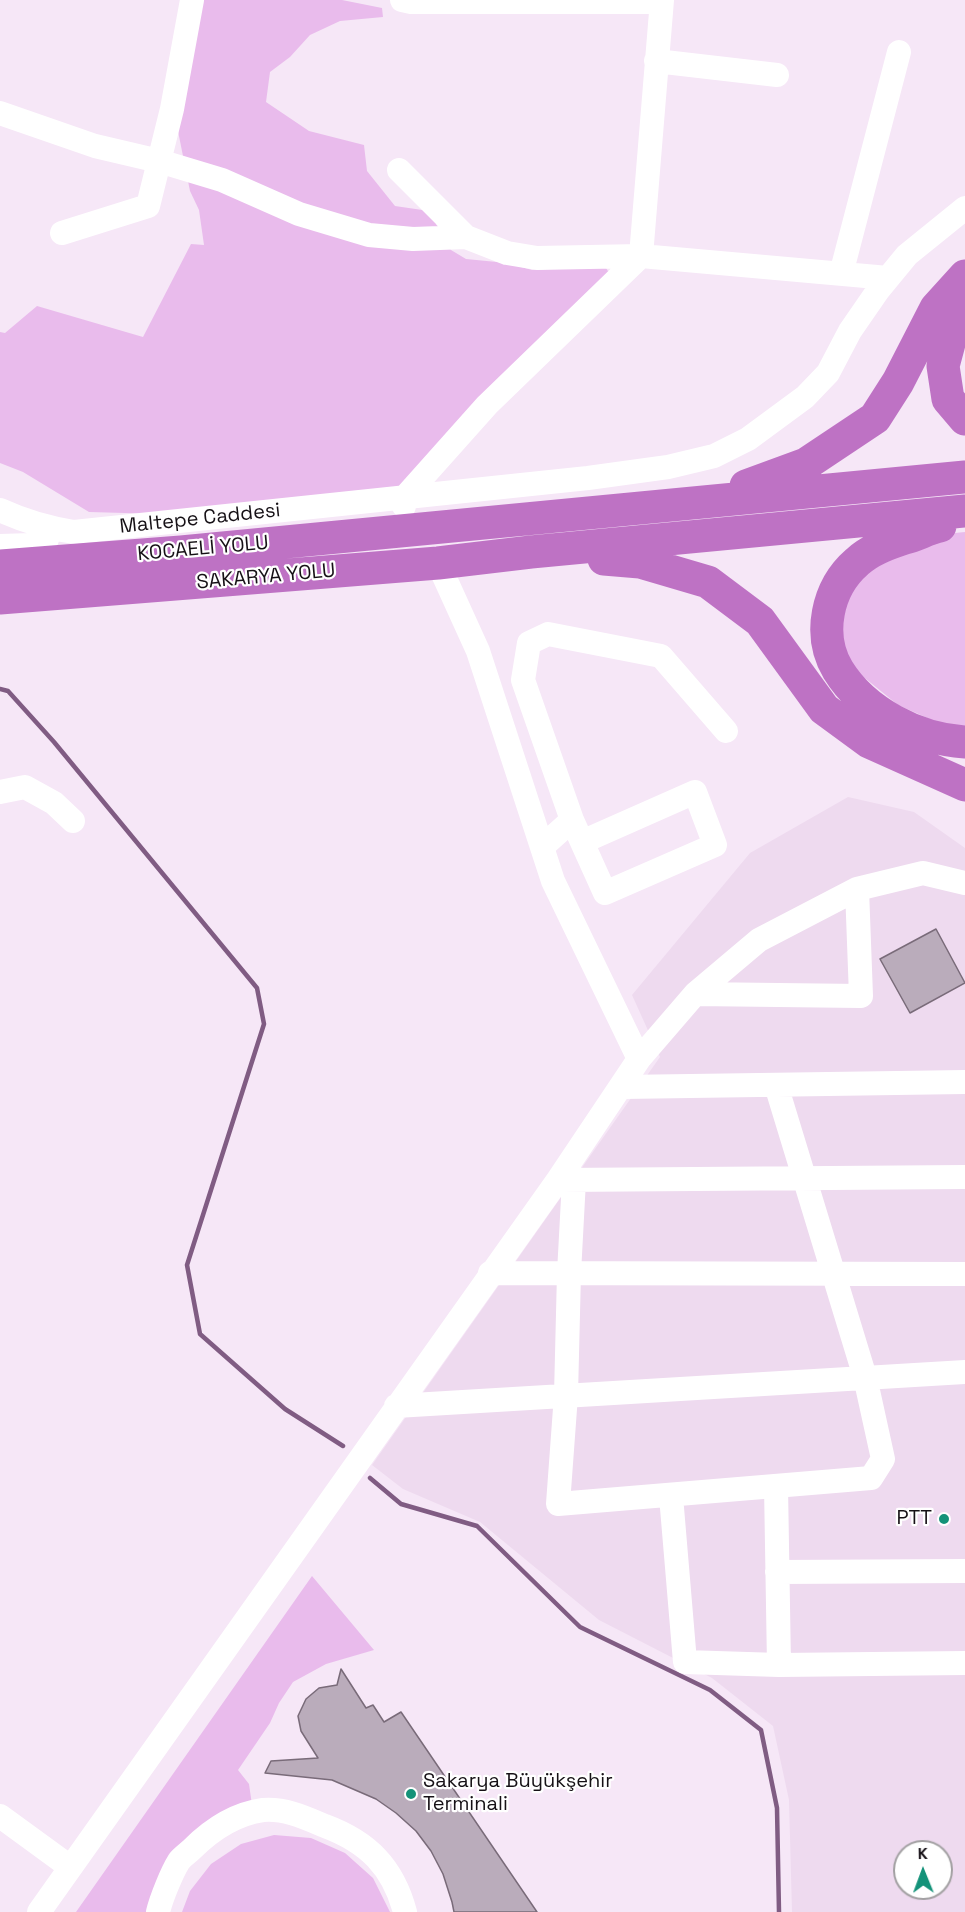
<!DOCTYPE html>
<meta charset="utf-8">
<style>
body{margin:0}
#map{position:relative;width:965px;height:1912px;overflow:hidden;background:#f6e7f7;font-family:"Space Grotesk",sans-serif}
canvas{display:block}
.north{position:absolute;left:893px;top:1840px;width:60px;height:60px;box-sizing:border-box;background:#fff;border:2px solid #a2a0a2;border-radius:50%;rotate:359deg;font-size:16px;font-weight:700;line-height:24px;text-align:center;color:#161116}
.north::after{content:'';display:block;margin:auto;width:21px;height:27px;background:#149279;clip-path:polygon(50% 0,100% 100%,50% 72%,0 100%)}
</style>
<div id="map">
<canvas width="965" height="1912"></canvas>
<div class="north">K</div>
</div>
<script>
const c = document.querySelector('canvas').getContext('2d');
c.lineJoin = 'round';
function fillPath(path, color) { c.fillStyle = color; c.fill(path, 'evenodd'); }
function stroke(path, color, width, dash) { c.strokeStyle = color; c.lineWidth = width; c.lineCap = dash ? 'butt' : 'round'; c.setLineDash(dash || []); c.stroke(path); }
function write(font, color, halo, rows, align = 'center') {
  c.font = font + ' "Space Grotesk",sans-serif'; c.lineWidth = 4.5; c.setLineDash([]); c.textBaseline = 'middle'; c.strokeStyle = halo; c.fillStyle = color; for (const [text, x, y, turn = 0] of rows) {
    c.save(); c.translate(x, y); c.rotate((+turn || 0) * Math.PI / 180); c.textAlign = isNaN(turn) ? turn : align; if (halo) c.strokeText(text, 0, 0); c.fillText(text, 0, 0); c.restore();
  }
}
const built = new Path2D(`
 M848,797l66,15 51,36v1064h-173l-3,-112 -16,-74 -61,-48 -113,-58 -119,-98 -77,-33 -31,-24 288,-408 -28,-62 118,-142zM905,1852h36v36h-36z`);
const green = new Path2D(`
 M190,0h152l40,8 1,9 -43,4 -30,14 -20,22 -20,15 -4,30 43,29 55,14 3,26 28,35 41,6v12l15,26 15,9 41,4 25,7 45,-3 24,-8 8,14 -212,216 -236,25 -72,-2 -66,-40 -23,-9v-131l5,1 32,-27 106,31 48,-93 13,1 -5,-35 -9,-19 -14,-70z
 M965,532v196h-15l-52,-23 -48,-39 -15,-44 16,-41 74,-45z
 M312,1576l62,74 -48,14 -33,18 -14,21 -9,20 -32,47 11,14 3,21 -43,22 -57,85h-76z
 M274,1835l37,3 34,15 28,25 17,34h-208l8,-21 21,-27 30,-20z`);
const stream = new Path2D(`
 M0,689l8,2 46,51 203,246 7,36 -77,241 13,69 85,75 58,37
 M370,1478l31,26 76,22 103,101 130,63 51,40 16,78 2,104`);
const building = new Path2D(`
 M936,929l29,54 -55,30 -30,-54z
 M341,1669l25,39 7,-3 11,17 17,-10 136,200h-83l-2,-10 -9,-28 -12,-23 -15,-20 -20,-18 -20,-14 -44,-19 -67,-7 6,-12 47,-3 -17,-27 -3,-15 8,-17 13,-11 18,-3z`);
const minor = new Path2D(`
 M402,0l9,2h250
 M656,61l121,14
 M0,113l95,33 64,15 63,19 77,34 70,21 44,4 53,-2
 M399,170l67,67 41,16 30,5 104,-2 247,22
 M62,233l86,-27 24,-97 20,-109
 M841,274l58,-222
 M404,506v-8l83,-93 154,-149 21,-256
 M0,510c24,11 47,18 74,22l514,-54 80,-11 46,-11 34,-17 57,-42 23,-24 22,-42 29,-42 28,-34 58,-47
 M0,546l32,-1 15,-6 3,-11
 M0,792l25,-5 29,16 19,18
 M572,820l33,73 110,-48 -20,-53 -113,50
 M542,847l30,-27 -49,-140 6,-37 19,-9 113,22 65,75
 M695,994l166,2 -4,-107
 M639,1059l56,-65 64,-54 98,-51 66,-16 42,10
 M622,1087l343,-5
 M560,1180l405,-3
 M574,1180l-5,93 -3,122 -8,109 313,-26 12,-19 -18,-82 -89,-292
 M490,1273l475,1
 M396,1406l569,-34
 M776,1486l3,179
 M671,1496l14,166 94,3 186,-2
 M777,1572l188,-1
 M0,1816l70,51
 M39,1912l519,-732 81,-121 -86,-178 -75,-230 -40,-88
 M158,1912c3,-13 14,-40 21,-51 3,-4 9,-8 13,-12 20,-20 43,-35 71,-39 22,-2 43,8 62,16 43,16 68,41 80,86`);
const highway = new Path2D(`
 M965,305l-14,31 -8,30 5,33 17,20
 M746,486l60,-22 69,-46 23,-36 38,-74 29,-32
 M940,526c-13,3 -23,9 -35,12 -17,6 -34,11 -48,24 -30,26 -40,73 -19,108 26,42 79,69 127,72
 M604,559l36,3 68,20 52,39 64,88 45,33 96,43
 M0,566l181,-14 784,-75
 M0,598l438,-35 93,-11 434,-41`);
const markers = [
 [944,1519,6,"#149279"],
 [411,1794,6,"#149279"]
];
const streetNames = [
 ["Maltepe Caddesi",200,519,-6],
 ["KOCAELİ YOLU",203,549,-5],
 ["SAKARYA YOLU",266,577,-5]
];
const poiNames = [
 ["PTT",932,1519],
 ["Sakarya Büyükşehir",423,1782,"left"],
 ["Terminali",423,1805,"left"]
];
fillPath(built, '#eedaef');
fillPath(green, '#e9bbec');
stroke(stream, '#805c83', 4.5);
fillPath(building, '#baacbb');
stroke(building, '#796b79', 1.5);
stroke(minor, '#fff', 24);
stroke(highway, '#be72c4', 33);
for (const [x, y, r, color] of markers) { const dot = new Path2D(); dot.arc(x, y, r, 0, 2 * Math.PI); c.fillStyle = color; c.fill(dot); stroke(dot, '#fff', 2); }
write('20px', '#161116', '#fff', streetNames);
write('20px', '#161116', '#fff', poiNames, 'right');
</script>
